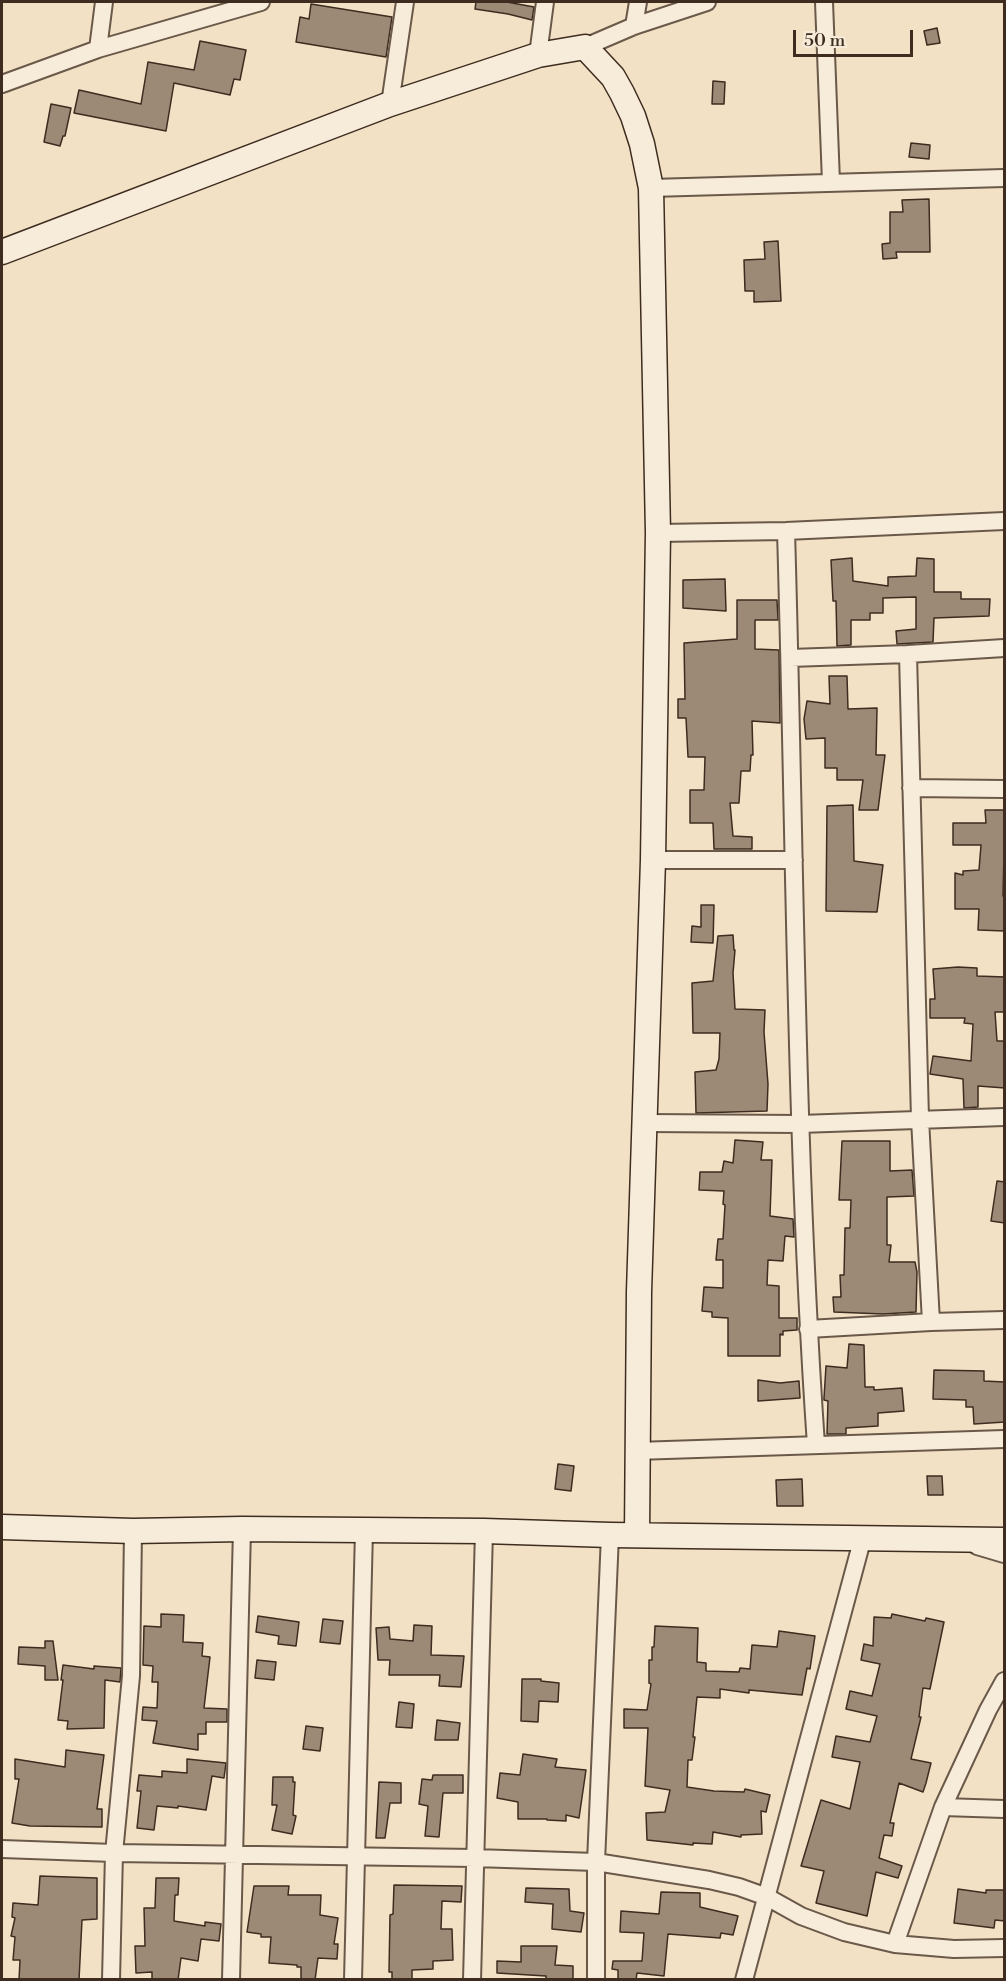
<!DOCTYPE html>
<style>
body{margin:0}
#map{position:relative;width:1006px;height:1981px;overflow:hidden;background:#f3e1c6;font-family:"Libre Bodoni",serif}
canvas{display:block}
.frame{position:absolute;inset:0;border:3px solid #3d2c1f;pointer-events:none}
.scale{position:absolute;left:793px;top:30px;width:120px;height:27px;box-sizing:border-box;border:3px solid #3d2c1f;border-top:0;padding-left:8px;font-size:18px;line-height:21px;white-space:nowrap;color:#3d2c1f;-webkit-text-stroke:4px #f7ecda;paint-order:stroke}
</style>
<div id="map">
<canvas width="1006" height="1981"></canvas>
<div class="frame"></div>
<div class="scale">50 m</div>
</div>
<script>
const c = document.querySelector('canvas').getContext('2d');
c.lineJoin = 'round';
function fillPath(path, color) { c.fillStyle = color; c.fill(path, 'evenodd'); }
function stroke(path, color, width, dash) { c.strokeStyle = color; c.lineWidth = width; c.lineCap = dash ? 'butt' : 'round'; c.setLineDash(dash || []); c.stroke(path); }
const building = new Path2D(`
 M476,2h31l27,5 -2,13 -24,-6 -33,-5z
 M311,4l81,13 -6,40 -90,-15 4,-25 9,2z
 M937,28l3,15 -13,2 -3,-14z
 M200,41l46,9 -6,30 -6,-1 -4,16 -56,-12 -8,48 -92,-18 5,-23 62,14 7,-42 46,8z
 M713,81l12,1 -1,22h-12z
 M51,104l20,4 -6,28h-2l-3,10 -16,-4z
 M911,143l19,2 -1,14 -20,-2z
 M929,199l1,53h-34l1,6 -14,1 -1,-15 8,-1v-31h13l-1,-12z
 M778,241l3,60 -27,1v-11h-9l-1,-31 21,-1 -1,-17z
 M852,558l1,23 35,5v-9l28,-1 1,-18 17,1v33h27v7h29l-1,17 -55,2 -1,24 -36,2 -1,-13 20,-2v-32l-33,1v15h-13v7h-19v25l-14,1 -1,-45h-3l-2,-41z
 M725,579l1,32 -43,-3v-28z
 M737,600h40l1,20h-23v29l24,1 1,73 -28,-2 1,34h-2l-1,16h-9l-2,32h-9l3,33 19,1v12h-38l-1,-26h-23v-33h14l1,-33h-17l-2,-39h-8v-19h7l-1,-56 53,-4z
 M829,676h18l1,33 29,-1 -1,47h9l-7,55h-19l4,-30h-26v-12h-12v-30l-19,1 -2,-20 3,-18 23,3z
 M853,805l1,56 29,4 -6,47 -51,-1 1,-105z
 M985,810h20l-2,86h2v35l-27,-1 1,-21h-24v-36l8,2v-4l16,-1 2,-25h-28v-22h33z
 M701,905h13l-1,38 -22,-1 1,-16 9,1z
 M733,935l1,15h1l-2,23 2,36 30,1 -1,22 4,52 -1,27 -71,2 -1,-41 21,-2 3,-11 1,-26h-27l-1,-50 21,-2 5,-45z
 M958,967l19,1v8l28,1v35h-10l2,29h8v47l-27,-2v21l-14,1 -1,-29 -33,-5 3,-18 38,5 2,-37 -9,-1 1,-5h-35v-19h5l-2,-30z
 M735,1140l28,2 -2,18h11l-2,56 23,3 1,18 -9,-1 -2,25 -15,-1 -1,25 12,1v32h18v12l-14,1v4l-3,-1v22h-52v-38l-16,-1v-5l-10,-1 2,-24 19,1v-28h-7l2,-21h5l2,-34 -2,-1 1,-13 -25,-1 1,-18h22l2,-11 9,2z
 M842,1141h48v30l22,-1 2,26 -27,1v48h4l-2,17h26l2,10 -1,40 -33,2 -49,-2 -1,-15h8l-1,-22h4l1,-47h5l1,-28h-12z
 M997,1181l8,1v41l-14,-2z
 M849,1344l15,1 1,42h9v3l28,-2 2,23 -26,2v13l-32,2v6h-19l1,-33 -4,-1v-2l2,-32 21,2z
 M934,1370l50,1v10l21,1v40l-31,2 -1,-17h-7v-7l-33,-1z
 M758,1380l22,3 19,-2 1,17 -42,3z
 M558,1464l16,2 -3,25 -16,-2z
 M927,1476h15l1,19h-15z
 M802,1479l1,27h-26l-1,-26z
 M161,1614l23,1 -1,27 20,1 -1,13 8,1 -6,51 23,1v13h-21v12h-8v16l-45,-7 4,-22 -15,-1 1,-13 14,1 1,-26h-6l1,-16 -10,-1 1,-39 17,1z
 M892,1614l33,7 1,-3 18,4 -14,67 -7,-1 -4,29h2l-10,42 20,4 -5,20 -3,9 -24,-9 -9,40h4l-2,13 -8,-1 -5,23 23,8 -4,12 -22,-6 -9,44 -51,-13 8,-32 -23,-5 20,-66 29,9 10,-47 -28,-5 4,-21 34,6 7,-26 -31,-7 4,-18 22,5 8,-32 -19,-4 3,-16 9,2 1,-29 17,1z
 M258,1616l41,6 -3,24 -18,-2 1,-8 -23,-4z
 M323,1619l20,2 -3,23 -20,-2z
 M414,1625l18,1 -1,29 33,1 -3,31 -22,-1 1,-11h-51l1,-15h-12l-2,-32 13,-1 1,12 23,2z
 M655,1626l43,2 -1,34 9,1v8l33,1 1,-4 10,1 2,-24 25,2 2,-16 36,5 -5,33 -3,-1 -5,27 -53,-5v3l-29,-4v9l-23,-1 -4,40h2l-3,23h-4l-1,27 27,4 30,1 1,-3 25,6 -4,17 -5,-1 1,23 -21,1v2l-28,-5 -1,12 -19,-1v2l-46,-5 -1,-27 19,-1 5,-22 -25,-4 3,-58h-24v-19l23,1 4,-26 -2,-1v-23h3v-13h2z
 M45,1641h8l5,39h-13v-14l-27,-2 1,-17 26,1z
 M257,1660l19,2 -2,18 -19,-2z
 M63,1665l31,4v-3l27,2 -1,14 -15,-2 -1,48 -37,1 1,-8 -10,-1 5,-40h-2z
 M522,1679h19v2l18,2 -1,19 -19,-1 -1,21 -17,-1z
 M399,1702l15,2 -2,24 -16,-1z
 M437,1720l23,3 -2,17h-23z
 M306,1726l17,2 -3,23 -17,-2z
 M66,1750l38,5 -7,54h5v18l-72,-1 -18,-3 7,-44h-4v-20l50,8z
 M523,1754l34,5 -2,8 31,3 -7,48 -13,-3v6l-19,-1v-1h-29v-17l-21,-4 3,-25 20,2z
 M187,1759l39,4 -2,15 -12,-2 -6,34 -28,-4v2l-21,-2 -3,24 -17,-2 4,-37h-4l2,-16 23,2v-6l25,2z
 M433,1775h30v18h-20l-4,44 -14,-1 3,-30 -9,-2 3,-25 10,1z
 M273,1777h20v5h2l-2,33 3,1 -4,18 -20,-4 5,-25h-5z
 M379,1782l22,1v20h-11l-5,35h-9z
 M40,1876l57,2v41l-15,1 -3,60h-60l1,-20h-7l2,-23 -4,-1 4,-18 -3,-1 1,-14 25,2z
 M156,1878h23l-1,17h-3l-1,26 31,5v-4l16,2 -2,17 -18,-2 -3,22 -17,-3 -3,22h-26v-8l-16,1 -1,-27h10l-1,-38h11z
 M394,1885l68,1 -1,16 -19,-1 -1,28h11l1,31 -20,1v8l-21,1v10h-20v-8h-3l1,-57 3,-1z
 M254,1886h35l-1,9h33l-1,20 18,3 -4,26h4l-1,15 -19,-1 -3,22h-14v-13h-4v-2l-28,-2 2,-26h-10v-3l-14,-2z
 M526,1888l43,1 1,22 14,2 -3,19 -29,-3 1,-25 -28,-2z
 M958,1889l28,4v-3h19v31l-10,-1 -1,8 -40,-5z
 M661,1892l39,1v14l38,9 -5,19 -12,-2 -1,5 -52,-4 -4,42 -27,-3 -1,7h-18v-10l-6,-1 1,-8h29l2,-28 -24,-1 1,-21 38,3z
 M521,1946h36l-2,19 18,1v14h-27v-4l-49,-3v-12l24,1z`);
const minor = new Path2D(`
 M824,2l7,180
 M634,26l4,-24
 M585,47l49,-21 73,-24
 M98,49l6,-47
 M538,55l7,-53
 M2,84l96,-35 163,-47
 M390,104l15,-102
 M651,188l353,-10
 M786,531c9,305 9,610 30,914
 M658,533l128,-2 218,-10
 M908,654l96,-6
 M790,658l118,-4 12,465 11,203 -123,7
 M911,788l93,1
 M653,860h141
 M645,1123l155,1 204,-7
 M931,1322l73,-2
 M636,1451l368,-12
 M977,1546l27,8
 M943,1807l61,2
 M2,1849l112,4 361,5 121,4 113,18 30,7 28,10 34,19 43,16 51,12 59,5 50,-1
 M895,1944l48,-137 45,-97 16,-29
 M111,1980l3,-127 17,-177 2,-145
 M231,1980l11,-451
 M353,1980l11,-450
 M472,1980l12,-449
 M596,1980v-118l14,-327
 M744,1980l119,-443`);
const secondary = new Path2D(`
 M2,252l388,-148 148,-49 47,-8 28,30 9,16 11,23 9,28 9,44 7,345 -5,327 -14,432 -2,243
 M2,1527l131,4 109,-2 242,2 126,4 394,5`);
fillPath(building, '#9c8a76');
stroke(building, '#3d2c1f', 1.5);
stroke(minor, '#6a5949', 20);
stroke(secondary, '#3d2c1f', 27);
stroke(minor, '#f7ecda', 16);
stroke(secondary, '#f7ecda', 24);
</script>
